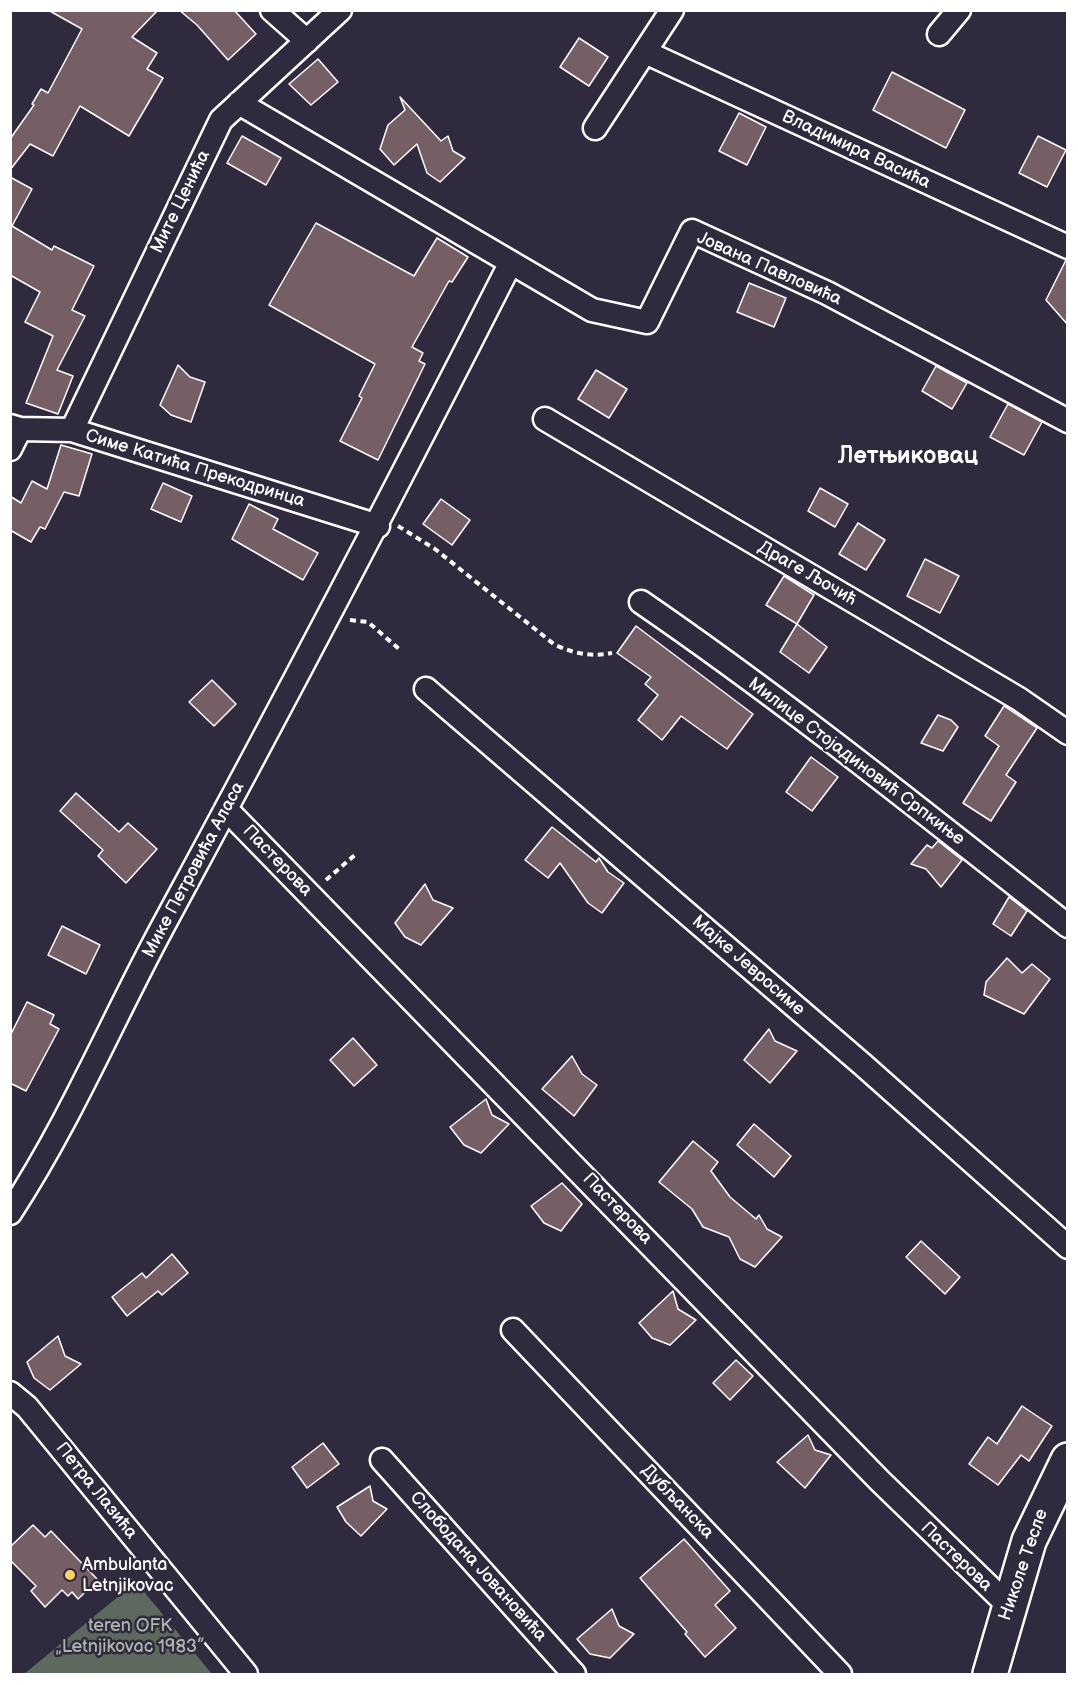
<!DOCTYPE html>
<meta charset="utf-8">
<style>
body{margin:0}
#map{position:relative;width:1078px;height:1685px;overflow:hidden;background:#2f2a3d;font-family:"Balsamiq Sans",sans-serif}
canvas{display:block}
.frame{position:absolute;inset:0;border:12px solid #fff;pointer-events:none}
</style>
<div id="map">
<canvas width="1078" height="1685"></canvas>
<div class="frame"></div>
</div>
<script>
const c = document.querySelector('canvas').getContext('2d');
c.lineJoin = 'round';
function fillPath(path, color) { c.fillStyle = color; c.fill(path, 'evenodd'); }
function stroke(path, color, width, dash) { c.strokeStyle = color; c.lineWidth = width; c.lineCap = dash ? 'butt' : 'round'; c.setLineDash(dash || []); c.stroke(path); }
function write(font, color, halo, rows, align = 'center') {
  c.font = font + ' "Balsamiq Sans",sans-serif'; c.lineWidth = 5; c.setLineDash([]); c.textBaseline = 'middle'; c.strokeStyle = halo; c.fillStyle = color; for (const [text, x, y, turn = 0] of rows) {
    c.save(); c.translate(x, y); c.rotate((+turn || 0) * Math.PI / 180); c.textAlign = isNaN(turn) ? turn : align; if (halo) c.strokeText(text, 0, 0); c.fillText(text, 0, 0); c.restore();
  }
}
const green = new Path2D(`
 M136,1582l76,92h-188z`);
const building = new Path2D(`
 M48,10h110l-26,27 25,16 -10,16 16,9 -34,58 -49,-30 -27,50 -23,-12 -20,26v-31l24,-34 -2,-1 9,-15 7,4 34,-64z
 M179,10h55l22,24 -28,26 -31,-35z
 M579,38l29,19 -19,29 -29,-19z
 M318,59l20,23 -27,23 -22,-21z
 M892,72l73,38 -19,38 -73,-38z
 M400,97l41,44 7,-5 5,15 12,7 -25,24 -13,-9 -10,-29 -23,21 -14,-16 8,-24 17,-15z
 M739,113l27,14 -19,38 -28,-14z
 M242,136l39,22 -15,27 -39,-22z
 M1038,136l28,14 -19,37 -28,-14z
 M10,177l22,12 -20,37 40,24 2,-4 40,20 -22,44 13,6 -28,54 16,6 -15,38 -32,-11 27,-67 -28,-14 15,-30 -30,-17z
 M316,223l98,53 23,-38 31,19 -16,25 -3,-1 -37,66 11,6 -4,8 6,3 -47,96 -38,-19 22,-43 -3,-2 16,-32 -106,-59z
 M1066,260h2v65l-22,-25z
 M749,283l37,15 -12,29 -37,-15z
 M178,365l12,12 15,5 -14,40 -20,-7 -11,-10z
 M936,366l31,17 -15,26 -30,-18z
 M596,370l31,19 -18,29 -31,-19z
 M1008,404l34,18 -18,33 -34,-18z
 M61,445l31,9 -13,42 -15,-4 -19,37 -5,-2 -9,15 -21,-12v-34l11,7 11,-22 15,8z
 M163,483l29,13 -11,26 -30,-13z
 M820,488l28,16 -13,23 -27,-16z
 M441,499l29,21 -18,25 -29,-21z
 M249,504l29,15 -5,10 45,24 -15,27 -71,-41z
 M858,523l27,17 -19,30 -27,-16z
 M925,559l34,17 -19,37 -33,-17z
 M784,576l30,19 -17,29 -31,-19z
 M797,624l30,23 -18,26 -29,-21z
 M636,626l117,88 -26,35 -46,-33 -19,24 -24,-20 20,-25 -13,-11 6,-7 -34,-24z
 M212,680l24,24 -22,22 -25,-24z
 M1004,706l33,22 -31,47 10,7 -25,39 -28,-18 36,-57 -14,-10z
 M938,715l13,5 7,7 -15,24 -22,-8z
 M811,757l27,20 -26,34 -26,-19z
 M76,793l43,39 9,-9 29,26 -31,34 -28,-27 5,-6 -43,-39z
 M552,827l44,35 3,-4 9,14 16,11 -22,30 -14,-10 -28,-40 -12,15 -23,-18z
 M938,841l24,19 -21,27 -15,-18 -15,-5 16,-19 5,3z
 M425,884l8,16 20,8 -32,37 -16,-8 -10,-14z
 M1009,897l18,14 -16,25 -18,-12z
 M62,926l38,19 -14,29 -38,-19z
 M1007,958l15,15 10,-9 18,15 -26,35 -40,-19 2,-13z
 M27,1002l27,13 -4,9 9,5 -33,62 -16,-8v-47z
 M769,1029l6,12 22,10 -27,32 -26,-23z
 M353,1038l24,27 -23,21 -24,-26z
 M572,1056l10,18 15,11 -23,31 -32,-27z
 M486,1099l6,16 17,9 -28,29 -17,-8 -14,-18z
 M754,1124l37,32 -17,21 -37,-32z
 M693,1141l25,21 -7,9 19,26 26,22 3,-4 8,14 15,8 -27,30 -15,-8 -11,-22 -26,-10 -11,-18 -33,-27z
 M562,1183l20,21 -21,27 -17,-8 -13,-17z
 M921,1241l39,36 -15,17 -39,-37z
 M172,1254l16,19 -26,22 -4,-4 -31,25 -15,-19 30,-24 4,5z
 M673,1291l5,18 18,11 -26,25 -18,-7 -13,-15z
 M58,1336l7,20 16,8 -31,26 -16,-12 -7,-16z
 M736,1360l17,16 -23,24 -17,-17z
 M1022,1406l30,20 -23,35 -8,-6 -23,30 -29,-21 19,-27 9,7z
 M808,1435l7,15 16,5 -26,33 -28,-26z
 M323,1443l16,21 -32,24 -15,-21z
 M370,1486l3,15 14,8 -26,27 -15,-14 -9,-15z
 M33,1525l12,12 6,-6 47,49 -20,19 -6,-7 -4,4 -6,-6 -17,17 -14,-16 5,-5 -26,-26v-13z
 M684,1539l46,52 -15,14 21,23 -31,29 -20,-23 2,-2 -47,-54z
 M612,1609l7,17 15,8 -24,24 -20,-4 -13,-15z`);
const path = new Path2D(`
 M398,526l37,23 120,96c21,9 36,12 57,8
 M350,620l18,2 31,27
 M326,880l30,-26`);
const street = new Path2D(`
 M272,10l35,31
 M939,34l20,-24
 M645,52l423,195
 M239,103l353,207 55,12 45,-91 135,62 241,128
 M595,128l77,-118
 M545,419l474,280 49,34
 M10,426l10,3 52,1 306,96
 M72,430l149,-310 119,-110
 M10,449l10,-20
 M641,602c147,101 287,214 427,324
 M426,689l436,375 206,183
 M226,809l654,672 129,125
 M10,1213c59,-90 101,-190 152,-285 119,-220 235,-441 348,-664
 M513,1330l327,344
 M10,1393l17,14 219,267
 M382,1460l192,214`);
const secondary = new Path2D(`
 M990,1674l39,-133 39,-81`);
const markers = [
 [70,1575,6,"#ffd166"]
];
const streetNames = [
 ["Владимира Васића",856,150,25],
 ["Мите Ценића",181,202,-64],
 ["Јована Павловића",769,269,24],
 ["Симе Катића Прекодринца",195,469,17],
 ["Драге Љочић",807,574,30],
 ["Милице Стојадиновић Српкиње",856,762,37],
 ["Пастерова",277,861,46],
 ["Мике Петровића Аласа",194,870,-62],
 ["Мајке Јевросиме",748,966,41],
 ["Пастерова",617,1209,46],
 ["Петра Лазића",96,1491,51],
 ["Дубљанска",677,1502,46],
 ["Пастерова",956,1557,44],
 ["Николе Тесле",1024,1565,-71],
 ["Слободана Јовановића",478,1567,48]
];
const poiNames = [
 ["Ambulanta",82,1565],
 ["Letnjikovac",82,1586]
];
const parkNames = [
 ["teren OFK",130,1626],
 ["„Letnjikovac 1983”",130,1647]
];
const districtNames = [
 ["Летњиковац",908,457]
];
fillPath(green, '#5d695e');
fillPath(building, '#755e64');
stroke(building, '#fff', 1.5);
stroke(street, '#fff', 27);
stroke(secondary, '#fff', 38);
stroke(path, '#fff', 4, [6, 4.5]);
stroke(street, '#2f2a3d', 22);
stroke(secondary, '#2f2a3d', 33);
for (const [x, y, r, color] of markers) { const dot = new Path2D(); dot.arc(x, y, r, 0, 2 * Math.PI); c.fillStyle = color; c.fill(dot); stroke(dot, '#2f2a3d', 2); }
write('18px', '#fff', '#2f2a3d', streetNames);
write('18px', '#fff', '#2f2a3d', poiNames, 'left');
write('18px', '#aeb4ae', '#2f2a3d', parkNames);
write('bold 24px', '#fff', '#2f2a3d', districtNames);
</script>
